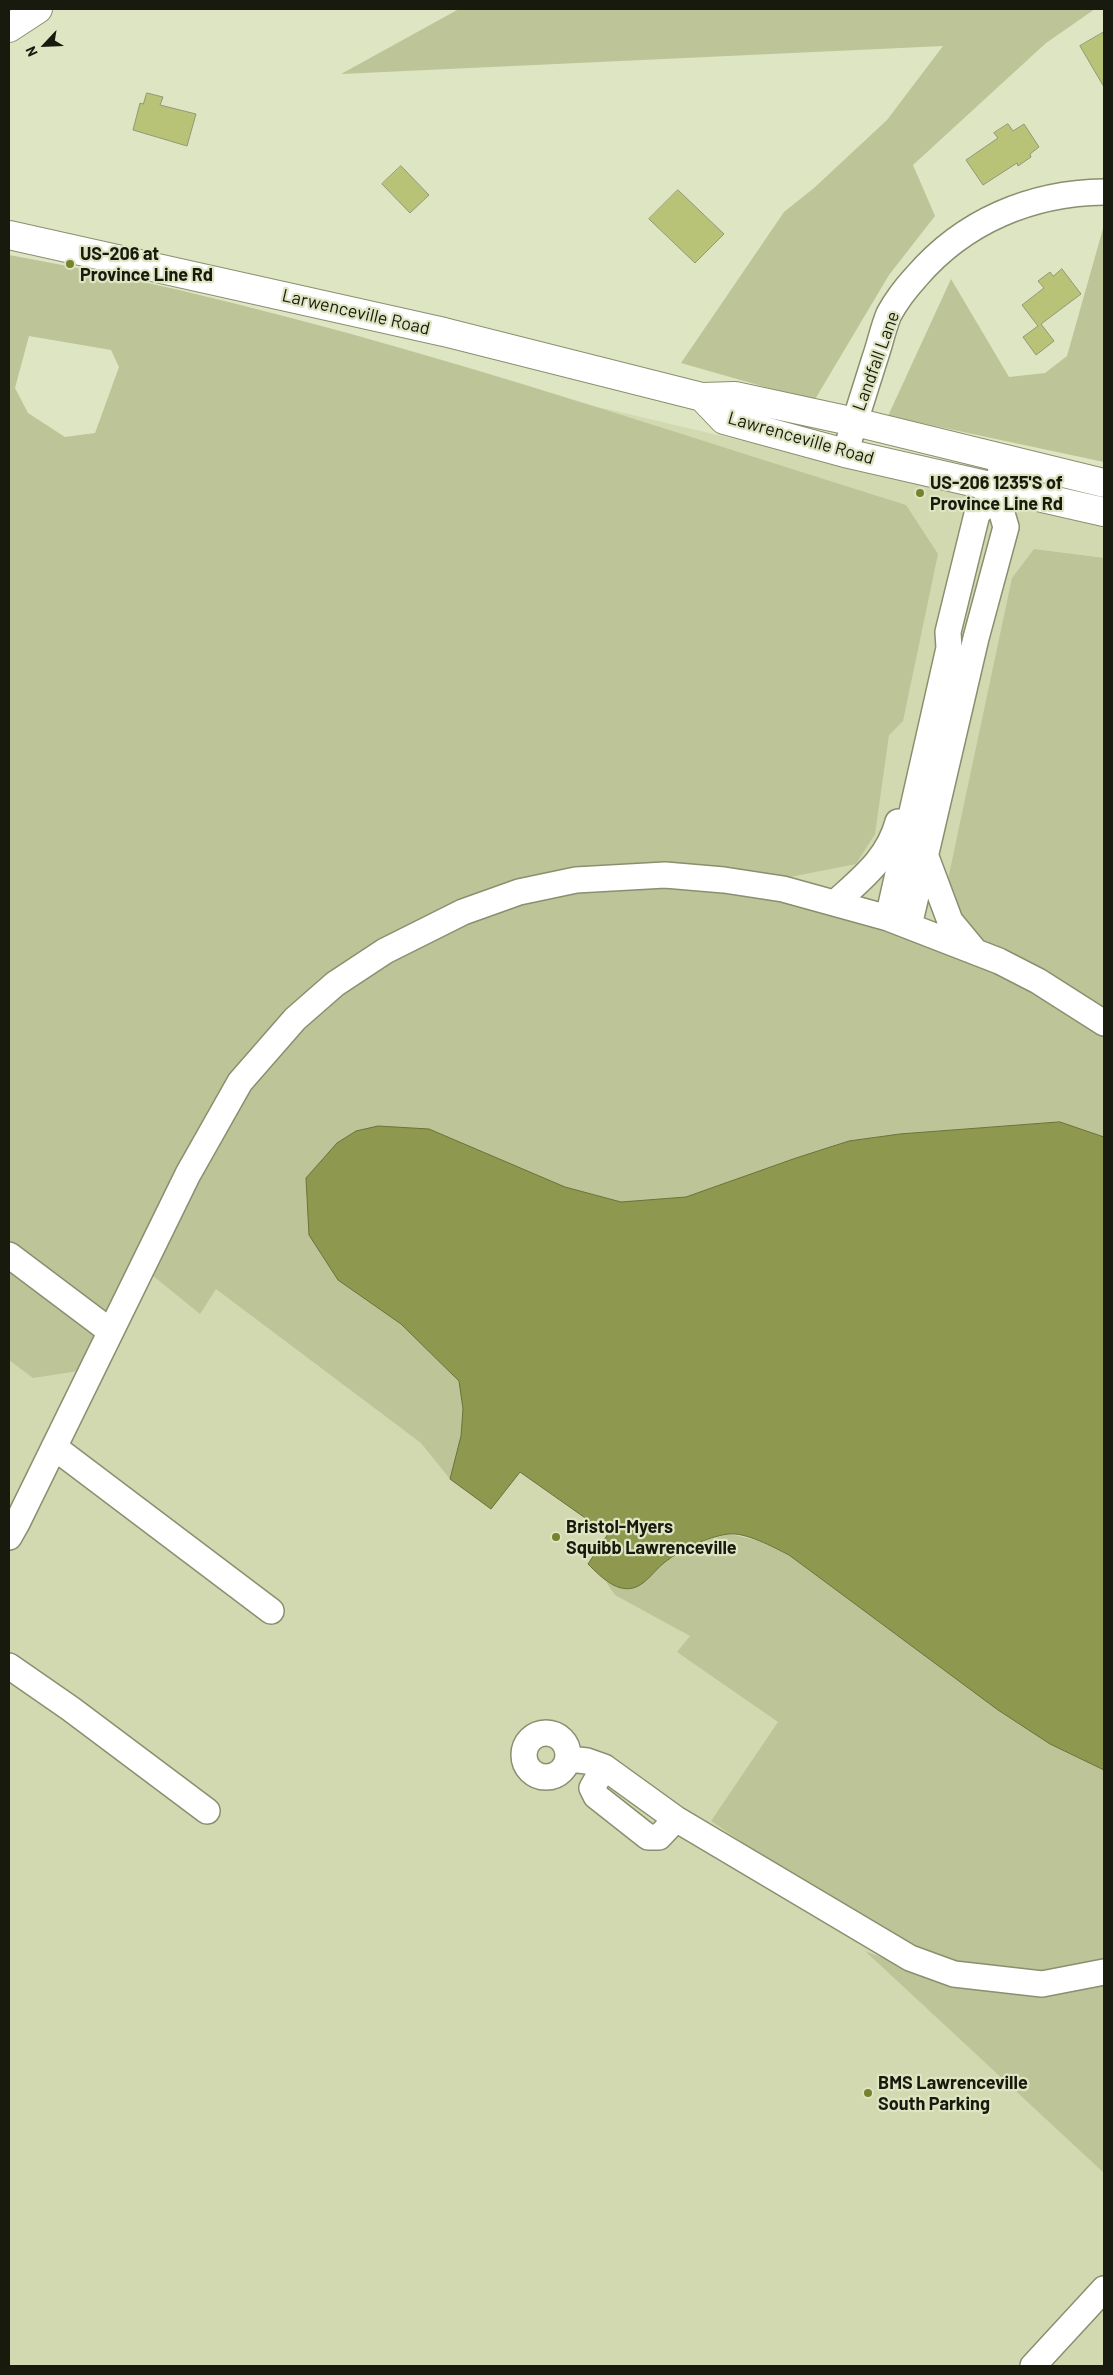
<!DOCTYPE html>
<style>
body{margin:0}
#map{position:relative;width:1113px;height:2375px;overflow:hidden;background:#dee5c2;font-family:Barlow,sans-serif}
canvas{display:block}
.frame{position:absolute;inset:0;border:10px solid #181a0d;pointer-events:none}
.north{position:absolute;left:20px;top:20px;width:50px;height:50px;-webkit-text-stroke:4px #dee5c2;paint-order:stroke;rotate:245deg;font-size:14px;font-weight:700;line-height:20px;text-align:center;color:#181a0d}
.north::after{content:'';display:block;margin:auto;width:18px;height:22px;background:#181a0d;clip-path:polygon(50% 0,100% 100%,50% 72%,0 100%)}
</style>
<div id="map">
<canvas width="1113" height="2375"></canvas>
<div class="frame"></div>
<div class="north">N</div>
</div>
<script>
const c = document.querySelector('canvas').getContext('2d');
c.lineJoin = 'round';
function fillPath(path, color) { c.fillStyle = color; c.fill(path, 'evenodd'); }
function stroke(path, color, width, dash) { c.strokeStyle = color; c.lineWidth = width; c.lineCap = dash ? 'butt' : 'round'; c.setLineDash(dash || []); c.stroke(path); }
function write(font, color, halo, rows, align = 'center') {
  c.font = font + ' Barlow,sans-serif'; c.lineWidth = 4.5; c.setLineDash([]); c.textBaseline = 'middle'; c.strokeStyle = halo; c.fillStyle = color; for (const [text, x, y, turn = 0] of rows) {
    c.save(); c.translate(x, y); c.rotate((+turn || 0) * Math.PI / 180); c.textAlign = isNaN(turn) ? turn : align; if (halo) c.strokeText(text, 0, 0); c.fillText(text, 0, 0); c.restore();
  }
}
const built = new Path2D(`
 M577,402l527,124v1840h-1095v-1739z`);
const green = new Path2D(`
 M459,9h636l-49,34 -133,122 22,51 -46,59 -75,126 -133,-38 103,-151 30,-24 73,-68 56,-74 -602,28z
 M1104,225v237l-216,-46 63,-137 58,98 36,-4 22,-17z
 M9,255c306,54 602,158 897,250l32,49 -35,167 -14,14 -14,99 -19,30 -71,14 -211,-9 -287,142 -209,360 -45,7 -24,-18zM29,336l82,14 8,17 -24,66 -30,4 -37,-24 -13,-25z
 M1034,549l70,9v452l-125,-69 -29,-31 -3,-26 65,-306z
 M665,882l116,14 216,71 107,64v106l-44,-15 -160,12 -51,7 -53,17 -110,39 -65,5 -56,-15 -227,93 63,44 58,57 4,28 -2,27 -11,43 -29,-36 -205,-154 -16,25 -53,-43 99,-184 54,-63 88,-67 133,-58z
 M730,1534l29,7 30,14 209,155 52,34 54,26v192l-62,12 -86,-10 -42,-15 -96,-55 -107,-73 67,-99 -101,-70 13,-16 -75,-41 -9,-13c36,14 35,-2 60,-20 19,-14 41,-23 64,-28z
 M865,1951l41,16 198,15v191z`);
const water = new Path2D(`
 M1060,1122l44,15v633l-54,-26 -52,-34 -209,-155c-16,-8 -43,-23 -61,-21 -21,3 -46,15 -63,28 -8,6 -14,15 -22,21 -21,16 -41,-5 -55,-19l20,-30 -88,-62 -29,37 -41,-30 11,-43 2,-27 -4,-28 -58,-57 -63,-44 -29,-45 -3,-57 31,-35 19,-12 22,-5 51,3 136,58 56,15 65,-5 110,-39 53,-17 51,-7z`);
const building = new Path2D(`
 M1104,32v55l-24,-41z
 M147,93l16,4 -3,8 36,9 -9,32 -54,-16 7,-27 3,1z
 M1008,124l5,7 11,-7 15,23 -9,7 1,3 -13,9 -1,-3 -34,22 -17,-25 32,-22 -4,-5z
 M401,166l28,29 -19,18 -28,-29z
 M678,190l46,44 -29,29 -46,-44z
 M1062,269l19,25 -40,30 13,17 -18,14 -13,-18 15,-11 -16,-21 22,-17 -6,-7 12,-9 3,4z`);
const minor = new Path2D(`
 M845,453c10,-32 20,-64 30,-95 5,-14 8,-30 14,-44 7,-13 17,-26 27,-37 48,-56 115,-84 188,-85
 M926,857l24,64 24,29
 M835,903c27,-25 53,-44 63,-81
 M888,918l61,-270 -1,-16 29,-118 19,-21
 M909,926l67,-288 30,-111 -10,-34 7,-33
 M9,1255l101,76
 M54,1447l217,164
 M9,1537l8,-14 171,-349 52,-92 55,-63 40,-35 50,-33 78,-39 56,-20 57,-12 89,-5 59,5 59,9 105,29 111,43 39,20 66,42
 M9,1666l62,43 136,102
 M524 1755a22 22 0 1 1 44 0a22 22 0 1 1-44 0Z
 M569,1759l18,2 17,6 72,52 234,139 44,16 88,10 62,-12
 M604,1767l-12,21 4,8 52,41h11l17,-18
 M1033,2366l71,-77`);
const major = new Path2D(`
 M9,28l29,-19`);
const highway = new Path2D(`
 M9,235l435,97 258,65 33,-1 120,26 249,61
 M702,397l22,23 121,33 259,59`);
const markers = [
 [70,264,5,"#78812d"],
 [920,493,5,"#78812d"],
 [556,1537,5,"#78812d"],
 [868,2093,5,"#78812d"]
];
const poiNames = [
 ["US-206 at",80,254],
 ["Province Line Rd",80,275],
 ["US-206 1235'S of",930,483],
 ["Province Line Rd",930,504],
 ["Bristol-Myers",566,1527],
 ["Squibb Lawrenceville",566,1548],
 ["BMS Lawrenceville",878,2083],
 ["South Parking",878,2104]
];
const streetNames = [
 ["Larwenceville Road",356,312,13],
 ["Landfall Lane",876,361,-70],
 ["Lawrenceville Road",801,438,16]
];
fillPath(built, '#d2d9b0');
fillPath(green, '#bdc498');
fillPath(water, '#8e984e');
stroke(water, '#6b723a', 1);
fillPath(building, '#b8c377');
stroke(building, '#929777', 1);
stroke(minor, '#8a8f6f', 28);
stroke(major, '#8a8f6f', 30);
stroke(highway, '#8a8f6f', 30);
stroke(minor, '#fff', 25);
stroke(major, '#fff', 28);
stroke(highway, '#fff', 28);
for (const [x, y, r, color] of markers) { const dot = new Path2D(); dot.arc(x, y, r, 0, 2 * Math.PI); c.fillStyle = color; c.fill(dot); stroke(dot, '#dee5c2', 2); }
write('bold 18px', '#181a0d', '#dee5c2', poiNames, 'left');
write('18px', '#181a0d', '#dee5c2', streetNames);
</script>
